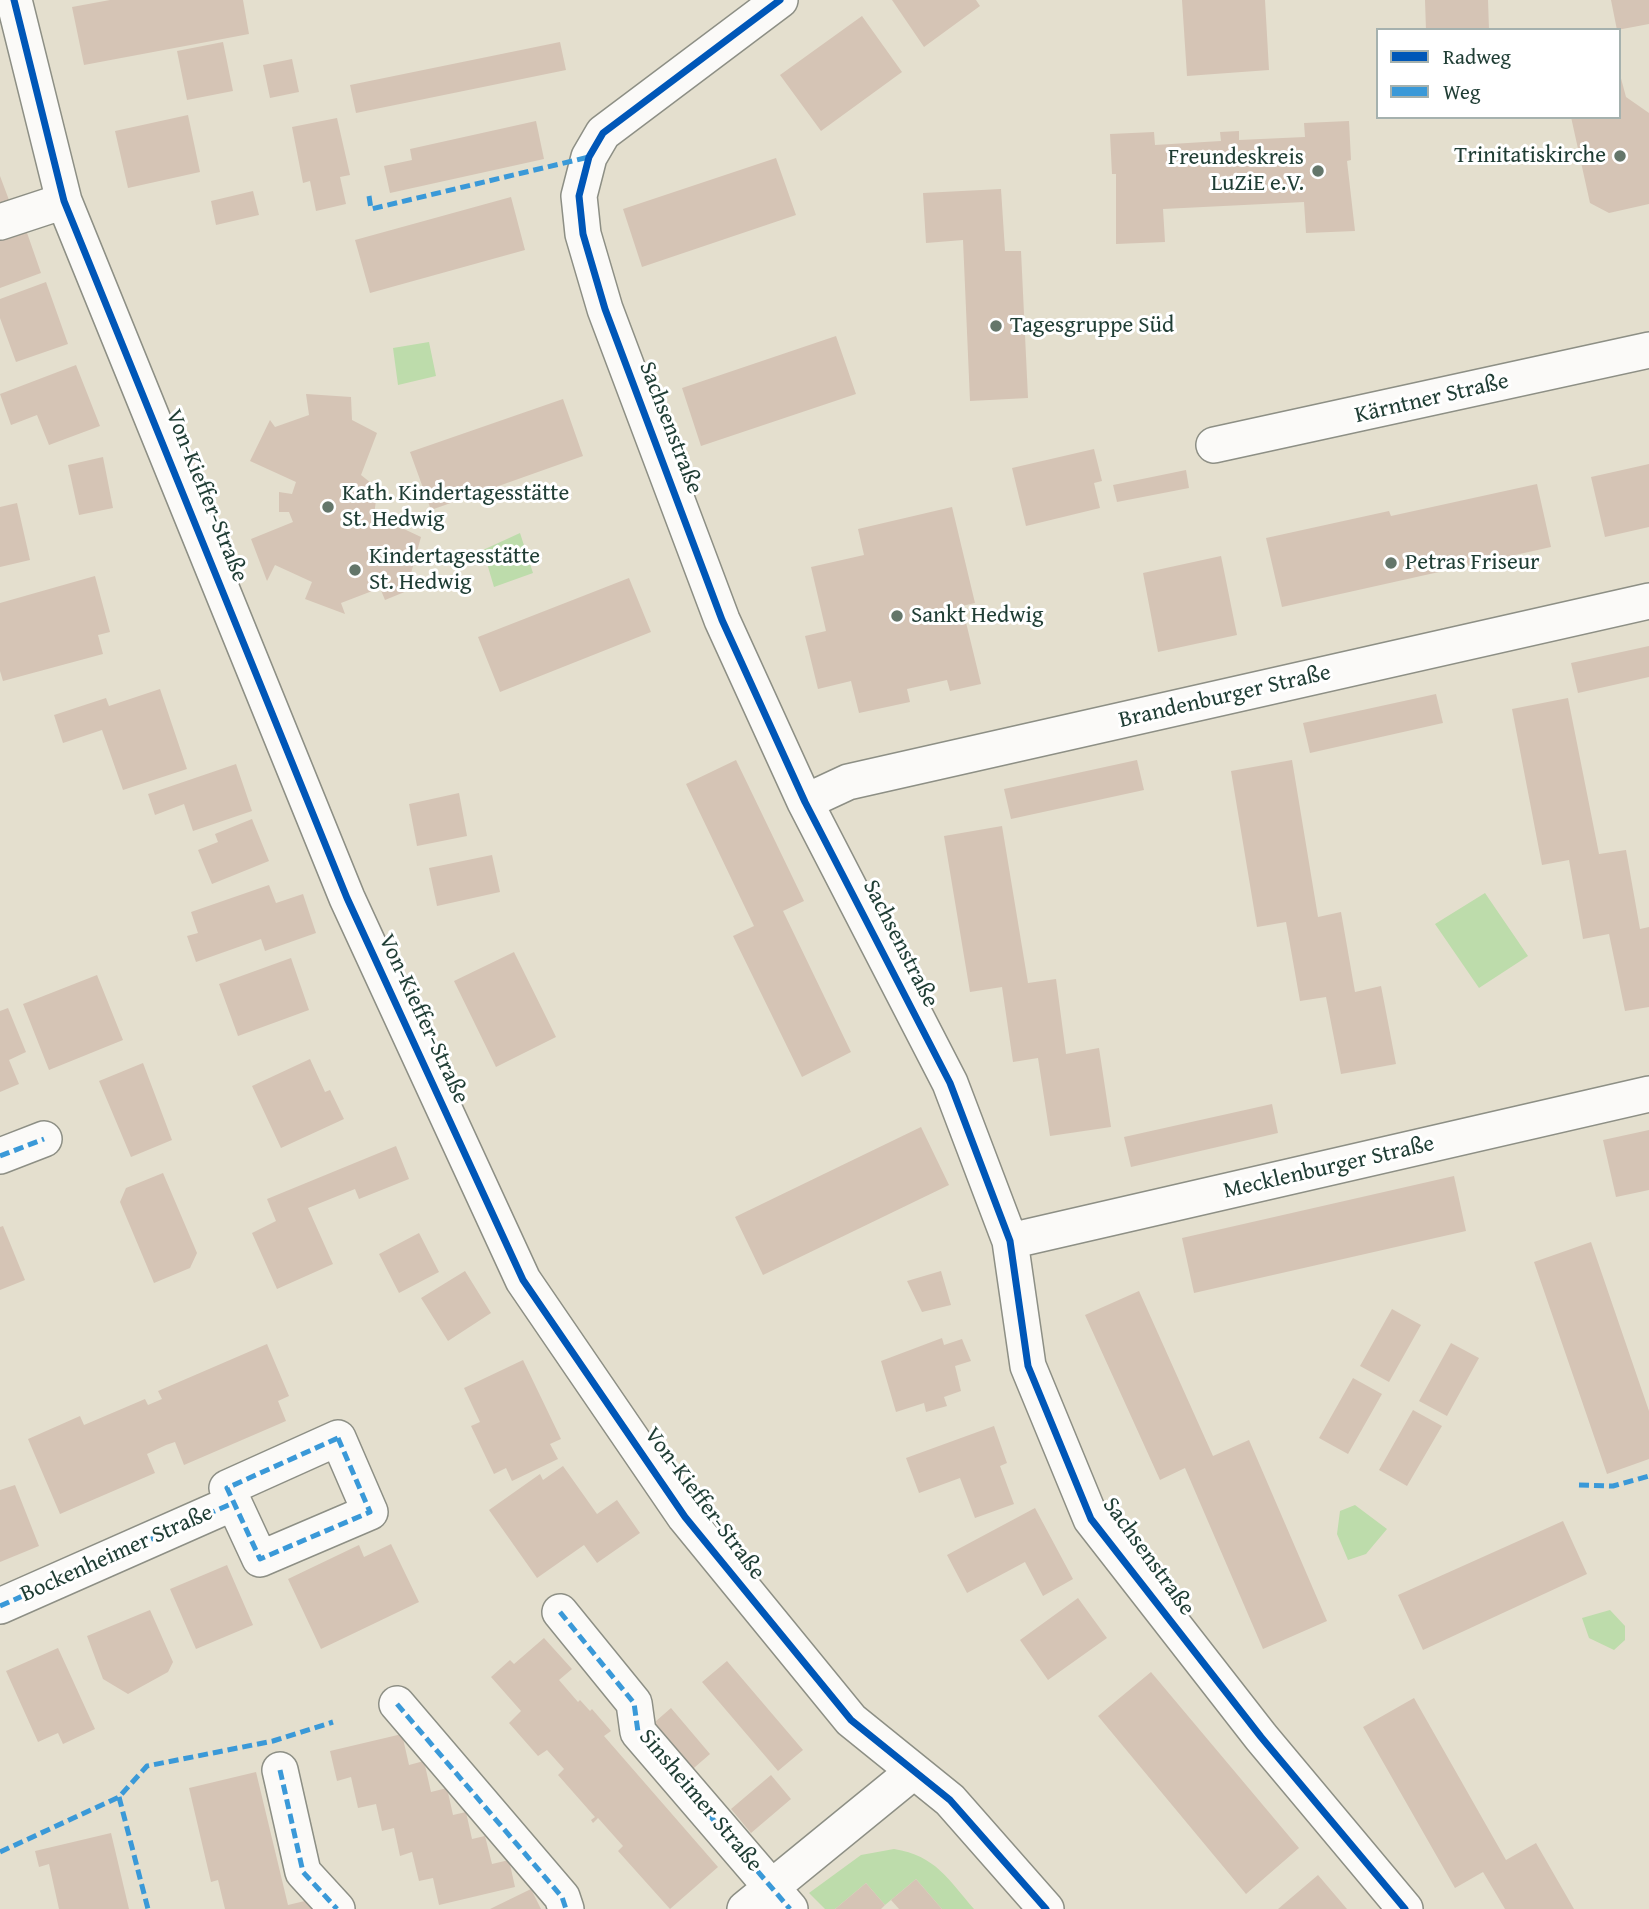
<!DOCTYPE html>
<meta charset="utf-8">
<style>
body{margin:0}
#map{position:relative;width:1649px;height:1909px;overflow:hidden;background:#e4dfce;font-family:"Gentium Book Plus",serif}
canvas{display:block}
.legend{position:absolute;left:1376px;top:28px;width:245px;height:91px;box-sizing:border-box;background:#fff;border:2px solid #a5b1ae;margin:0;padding:9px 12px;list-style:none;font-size:21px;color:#1f3d34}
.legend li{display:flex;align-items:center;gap:14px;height:35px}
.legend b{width:35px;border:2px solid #a5b1ae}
</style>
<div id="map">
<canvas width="1649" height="1909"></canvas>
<ul class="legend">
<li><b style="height:9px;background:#0057b8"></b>Radweg</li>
<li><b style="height:9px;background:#3a99d8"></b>Weg</li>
</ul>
</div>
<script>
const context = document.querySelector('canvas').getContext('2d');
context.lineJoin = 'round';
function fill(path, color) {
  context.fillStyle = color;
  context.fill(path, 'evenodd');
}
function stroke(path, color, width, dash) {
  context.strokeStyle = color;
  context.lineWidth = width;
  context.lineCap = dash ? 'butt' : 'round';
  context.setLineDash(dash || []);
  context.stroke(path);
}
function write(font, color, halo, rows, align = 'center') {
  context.font = font + ' "Gentium Book Plus",serif';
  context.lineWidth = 6;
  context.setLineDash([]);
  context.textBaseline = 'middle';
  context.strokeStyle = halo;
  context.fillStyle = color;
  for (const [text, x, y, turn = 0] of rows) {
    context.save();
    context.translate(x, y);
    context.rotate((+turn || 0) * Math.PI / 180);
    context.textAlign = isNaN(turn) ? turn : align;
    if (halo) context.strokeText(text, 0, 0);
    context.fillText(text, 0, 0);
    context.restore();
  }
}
fill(new Path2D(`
 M429,342L436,376L398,385L393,348Z
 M520,533L533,573L494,587L483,550Z
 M1485,893L1528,956L1479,988L1435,924Z
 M1355,1505L1387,1529L1366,1554L1348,1560L1337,1534L1340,1511Z
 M1610,1610L1625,1626V1640L1614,1650L1589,1638L1582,1618Z
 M894,1849C936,1856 948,1879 974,1909H942L916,1879L885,1905L866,1883L835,1909H825L809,1893L861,1855Z`), '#bddcab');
fill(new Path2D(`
 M110,0H243L249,34L84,65L72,7Z
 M892,0H976L980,6L924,47Z
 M1182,0H1265L1269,70L1187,76Z
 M1425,0H1488L1489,30H1426Z
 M1611,0H1649V24L1617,30Z
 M862,16L902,72L821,131L780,75Z
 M223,42L233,91L187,100L177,51Z
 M560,42L566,70L356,113L350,85Z
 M292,59L299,92L270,98L263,65Z
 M1619,71L1626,97L1649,113V204L1609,213L1590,203L1571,117H1619Z
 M188,115L200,172L128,188L115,131Z
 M337,118L350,175L340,177L346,204L316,211L310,181L303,183L292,127Z
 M536,121L544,159L390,193L384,166L412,160L410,149Z
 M1349,121L1351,160L1347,161L1355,231L1306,233L1304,202L1163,209L1165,242L1116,244V174H1112L1110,134L1154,132L1155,145L1221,141L1220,132L1239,131V140L1305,137L1304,123Z
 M776,158L796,215L642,267L623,209Z
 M0,176L9,200L0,204Z
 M1001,189L1005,251H1021L1028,398L970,401L963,240L926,243L923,193Z
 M253,191L259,215L216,225L211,201Z
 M511,197L525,250L370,293L355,240Z
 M25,227L41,273L0,288V229Z
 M46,282L68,344L16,362L0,318V299Z
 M836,336L856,394L701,446L682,388Z
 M76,365L100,426L49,445L37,415L11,425L0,394Z
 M306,394L351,397L352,420L377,433L361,475L371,483L377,493L374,515L421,537L410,577L424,584L385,600L380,588L341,603L345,614L305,599L312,582L275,565L267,581L251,539L293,522L289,512H279V492L292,494L296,482L250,461L270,420L275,427L309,415Z
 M563,399L583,456L431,510L410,452Z
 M1094,449L1102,481L1094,483L1100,508L1026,526L1012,468Z
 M103,457L113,508L79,515L68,465Z
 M1649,464V527L1605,537L1591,477Z
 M1186,470L1189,488L1117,502L1113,485Z
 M1537,484L1551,547L1282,607L1266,538L1389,511L1391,516Z
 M17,503L30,560L0,567V507Z
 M952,507L975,603L962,606L981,684L950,691L947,680L907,689L910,702L859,713L851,681L818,689L805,636L826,631L811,567L864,555L858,529Z
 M1221,556L1237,635L1158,652L1143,573Z
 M95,576L110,632L98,635L103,654L3,681L0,671V603Z
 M629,578L651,632L500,692L478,637Z
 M1649,646V677L1578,693L1571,663Z
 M160,689L187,769L123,790L102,730L63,743L54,715L106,698L109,706Z
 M1436,694L1443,723L1310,753L1303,723Z
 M1568,698L1599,854L1626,850L1640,929L1649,927V1007L1625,1011L1609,934L1583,939L1569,860L1542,865L1512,709Z
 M736,760L804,901L783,911L851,1052L802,1077L733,936L754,926L686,784Z
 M1137,760L1144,790L1011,819L1004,789Z
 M1292,760L1318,917L1341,912L1355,992L1381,986L1396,1064L1341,1074L1326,997L1300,1001L1286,922L1257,927L1231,771Z
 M236,764L252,811L193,831L184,804L155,815L148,794Z
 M459,793L467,836L417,846L409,804Z
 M252,819L269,861L212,884L198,850L218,842L215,834Z
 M1002,826L1028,983L1056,979L1066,1054L1099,1048L1111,1127L1050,1136L1038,1058L1013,1062L1002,987L970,992L944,836Z
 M492,855L500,892L437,906L429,868Z
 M269,885L276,903L303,894L316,933L265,951L261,939L196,962L187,936L198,933L191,912Z
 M514,952L556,1037L496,1067L454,981Z
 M291,958L309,1010L238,1036L219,984Z
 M97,975L123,1040L49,1070L23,1004Z
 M8,1008L26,1052L9,1060L19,1084L0,1092V1011Z
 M310,1059L325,1092L330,1090L344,1119L281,1148L252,1086Z
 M143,1063L172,1140L131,1157L99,1081Z
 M1272,1104L1278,1133L1131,1167L1124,1137Z
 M921,1127L949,1185L763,1275L735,1217Z
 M1649,1130V1190L1616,1197L1603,1140Z
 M396,1146L409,1179L359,1199L355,1189L308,1208L333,1264L277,1289L252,1233L276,1221L267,1199Z
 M163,1173L197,1253L190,1268L154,1283L120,1202L126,1188Z
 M1454,1176L1466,1231L1194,1293L1182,1238Z
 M3,1226L25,1280L0,1290V1227Z
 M419,1233L439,1272L399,1293L379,1254Z
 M1591,1242L1649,1411V1459L1607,1474L1534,1262Z
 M465,1271L491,1313L448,1341L421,1298Z
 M941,1271L951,1305L922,1312L907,1281Z
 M1139,1291L1213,1456L1249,1440L1327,1621L1263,1649L1185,1468L1160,1480L1085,1315Z
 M1392,1309L1421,1325L1389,1382L1360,1366Z
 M942,1338L944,1345L962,1339L971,1361L955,1366L961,1391L944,1397L947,1406L926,1412L924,1403L896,1412L881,1361Z
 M1451,1343L1479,1358L1447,1416L1419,1401Z
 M267,1344L289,1396L278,1401L286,1421L184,1465L175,1442L166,1445L147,1454L155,1473L60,1514L28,1439L80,1416L84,1425L145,1399L148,1405L162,1399L158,1391Z
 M523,1360L561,1439L550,1444L558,1459L512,1481L506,1468L494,1474L471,1426L480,1422L464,1388Z
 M1353,1378L1382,1394L1348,1454L1319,1438Z
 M1413,1410L1442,1426L1407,1486L1379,1470Z
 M994,1426L1007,1463L1000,1466L1014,1504L975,1518L960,1478L919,1493L906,1458Z
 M563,1466L597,1514L617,1500L640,1533L597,1563L584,1545L537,1578L489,1510L540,1474L543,1480Z
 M15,1485L39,1546L0,1562V1490Z
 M1035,1508L1073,1579L1043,1596L1025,1562L967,1593L947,1555Z
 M1563,1521L1587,1574L1423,1650L1398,1595Z
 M391,1544L419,1602L321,1649L288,1579L359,1545L364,1557Z
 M227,1565L253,1625L196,1649L170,1589Z
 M1078,1598L1107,1638L1048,1680L1020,1640Z
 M150,1610L173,1662L168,1672L128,1694L103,1679L87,1636Z
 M544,1638L572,1669L559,1680L578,1702L580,1700L590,1711L592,1709L611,1731L604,1736L718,1867L670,1909L618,1851L623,1846L598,1818L593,1823L591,1820L595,1817L558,1775L564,1769L547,1750L538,1756L509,1723L521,1711L491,1677L510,1660L514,1664Z
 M58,1648L95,1729L63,1744L58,1733L38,1742L6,1671Z
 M727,1661L803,1750L778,1771L702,1682Z
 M1151,1672L1299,1848L1246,1894L1098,1716Z
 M1414,1698L1506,1860L1536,1843L1574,1909H1505L1483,1872L1455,1888L1363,1727Z
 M671,1708L710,1754L687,1774L648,1728Z
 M402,1734L409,1765L424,1761L431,1792L447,1788L453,1815L466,1812L472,1839L485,1836L492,1864L509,1860L515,1887L439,1905L433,1878L419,1881L412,1852L400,1856L394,1828L382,1831L376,1804L358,1808L351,1777L337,1781L330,1751Z
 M256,1772L288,1905L309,1900L311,1909H225L218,1880L211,1882L189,1788Z
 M771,1775L791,1799L751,1833L731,1809Z
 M111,1833L129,1909H59L49,1864L39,1867L35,1851Z
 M1318,1875L1347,1909H1278Z
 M916,1879L942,1909H899L891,1900Z
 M866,1883L885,1905L881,1909H835Z
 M531,1889L541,1909H490Z`), '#d5c4b5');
const minor = new Path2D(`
 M14,0L64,201L347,898L523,1280L685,1517L851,1720L950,1800L1046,1909
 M780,0L603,133L589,157L579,196L583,234L605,309L722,620L805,802L950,1083L1010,1241L1028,1366L1091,1519L1261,1737L1405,1909
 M0,222L64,201
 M1214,445L1649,350
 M805,802L848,782L1649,601
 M0,1156L44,1139
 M1010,1241L1649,1094
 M338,1438L370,1512L260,1559L227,1488Z
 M0,1606L233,1503
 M560,1612L634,1703L638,1732L790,1909
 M397,1704L562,1897L566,1909
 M280,1770L303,1872L337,1909
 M745,1909L914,1771`);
stroke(minor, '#8d8f85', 38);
stroke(minor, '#fbfaf8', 35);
stroke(new Path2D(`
 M369,196L371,209L589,157
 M0,1156L44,1139
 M338,1438L370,1512L260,1559L227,1488Z
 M1579,1485L1613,1486L1649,1476
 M0,1606L233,1503
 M560,1612L634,1703L638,1732L790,1909
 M397,1704L562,1897L566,1909
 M280,1770L303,1872L337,1909
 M119,1797L148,1909
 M0,1852L119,1797L147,1766L273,1741L333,1722`), '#3a99d8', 5, [10, 5]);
stroke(new Path2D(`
 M14,0L64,201L347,898L523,1280L685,1517L851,1720L950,1800L1046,1909
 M780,0L603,133L589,157L579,196L583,234L605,309L722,620L805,802L950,1083L1010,1241L1028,1366L1091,1519L1261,1737L1405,1909`), '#0057b8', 7);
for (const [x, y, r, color] of [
 [1620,156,7,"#64766a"],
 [1318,171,7,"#64766a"],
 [996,326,7,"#64766a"],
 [328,507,7,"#64766a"],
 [1391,563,7,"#64766a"],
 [355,570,7,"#64766a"],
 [897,616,7,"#64766a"]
]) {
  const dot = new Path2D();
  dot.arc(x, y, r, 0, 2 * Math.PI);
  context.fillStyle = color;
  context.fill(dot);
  stroke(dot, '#fff', 2.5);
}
write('23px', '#1f3d34', '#fff', [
 ["Trinitatiskirche",1606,156,"right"],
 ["Freundeskreis",1304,158,"right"],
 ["LuZiE e.V.",1304,184,"right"],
 ["Tagesgruppe Süd",1010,326],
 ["Kath. Kindertagesstätte",342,494],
 ["St. Hedwig",342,520],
 ["Kindertagesstätte",369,557],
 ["St. Hedwig",369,583],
 ["Petras Friseur",1405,563],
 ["Sankt Hedwig",911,616]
], 'left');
write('23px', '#1f3d34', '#fff', [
 ["Kärntner Straße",1432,399,-13],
 ["Sachsenstraße",670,428,69],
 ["Von-Kieffer-Straße",206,496,68],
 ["Brandenburger Straße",1225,697,-13],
 ["Sachsenstraße",900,944,63],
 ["Von-Kieffer-Straße",423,1019,65],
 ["Mecklenburger Straße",1329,1168,-13],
 ["Von-Kieffer-Straße",704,1504,53],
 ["Bockenheimer Straße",117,1554,-24],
 ["Sachsenstraße",1148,1557,54],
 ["Sinsheimer Straße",700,1801,50]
]);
</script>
